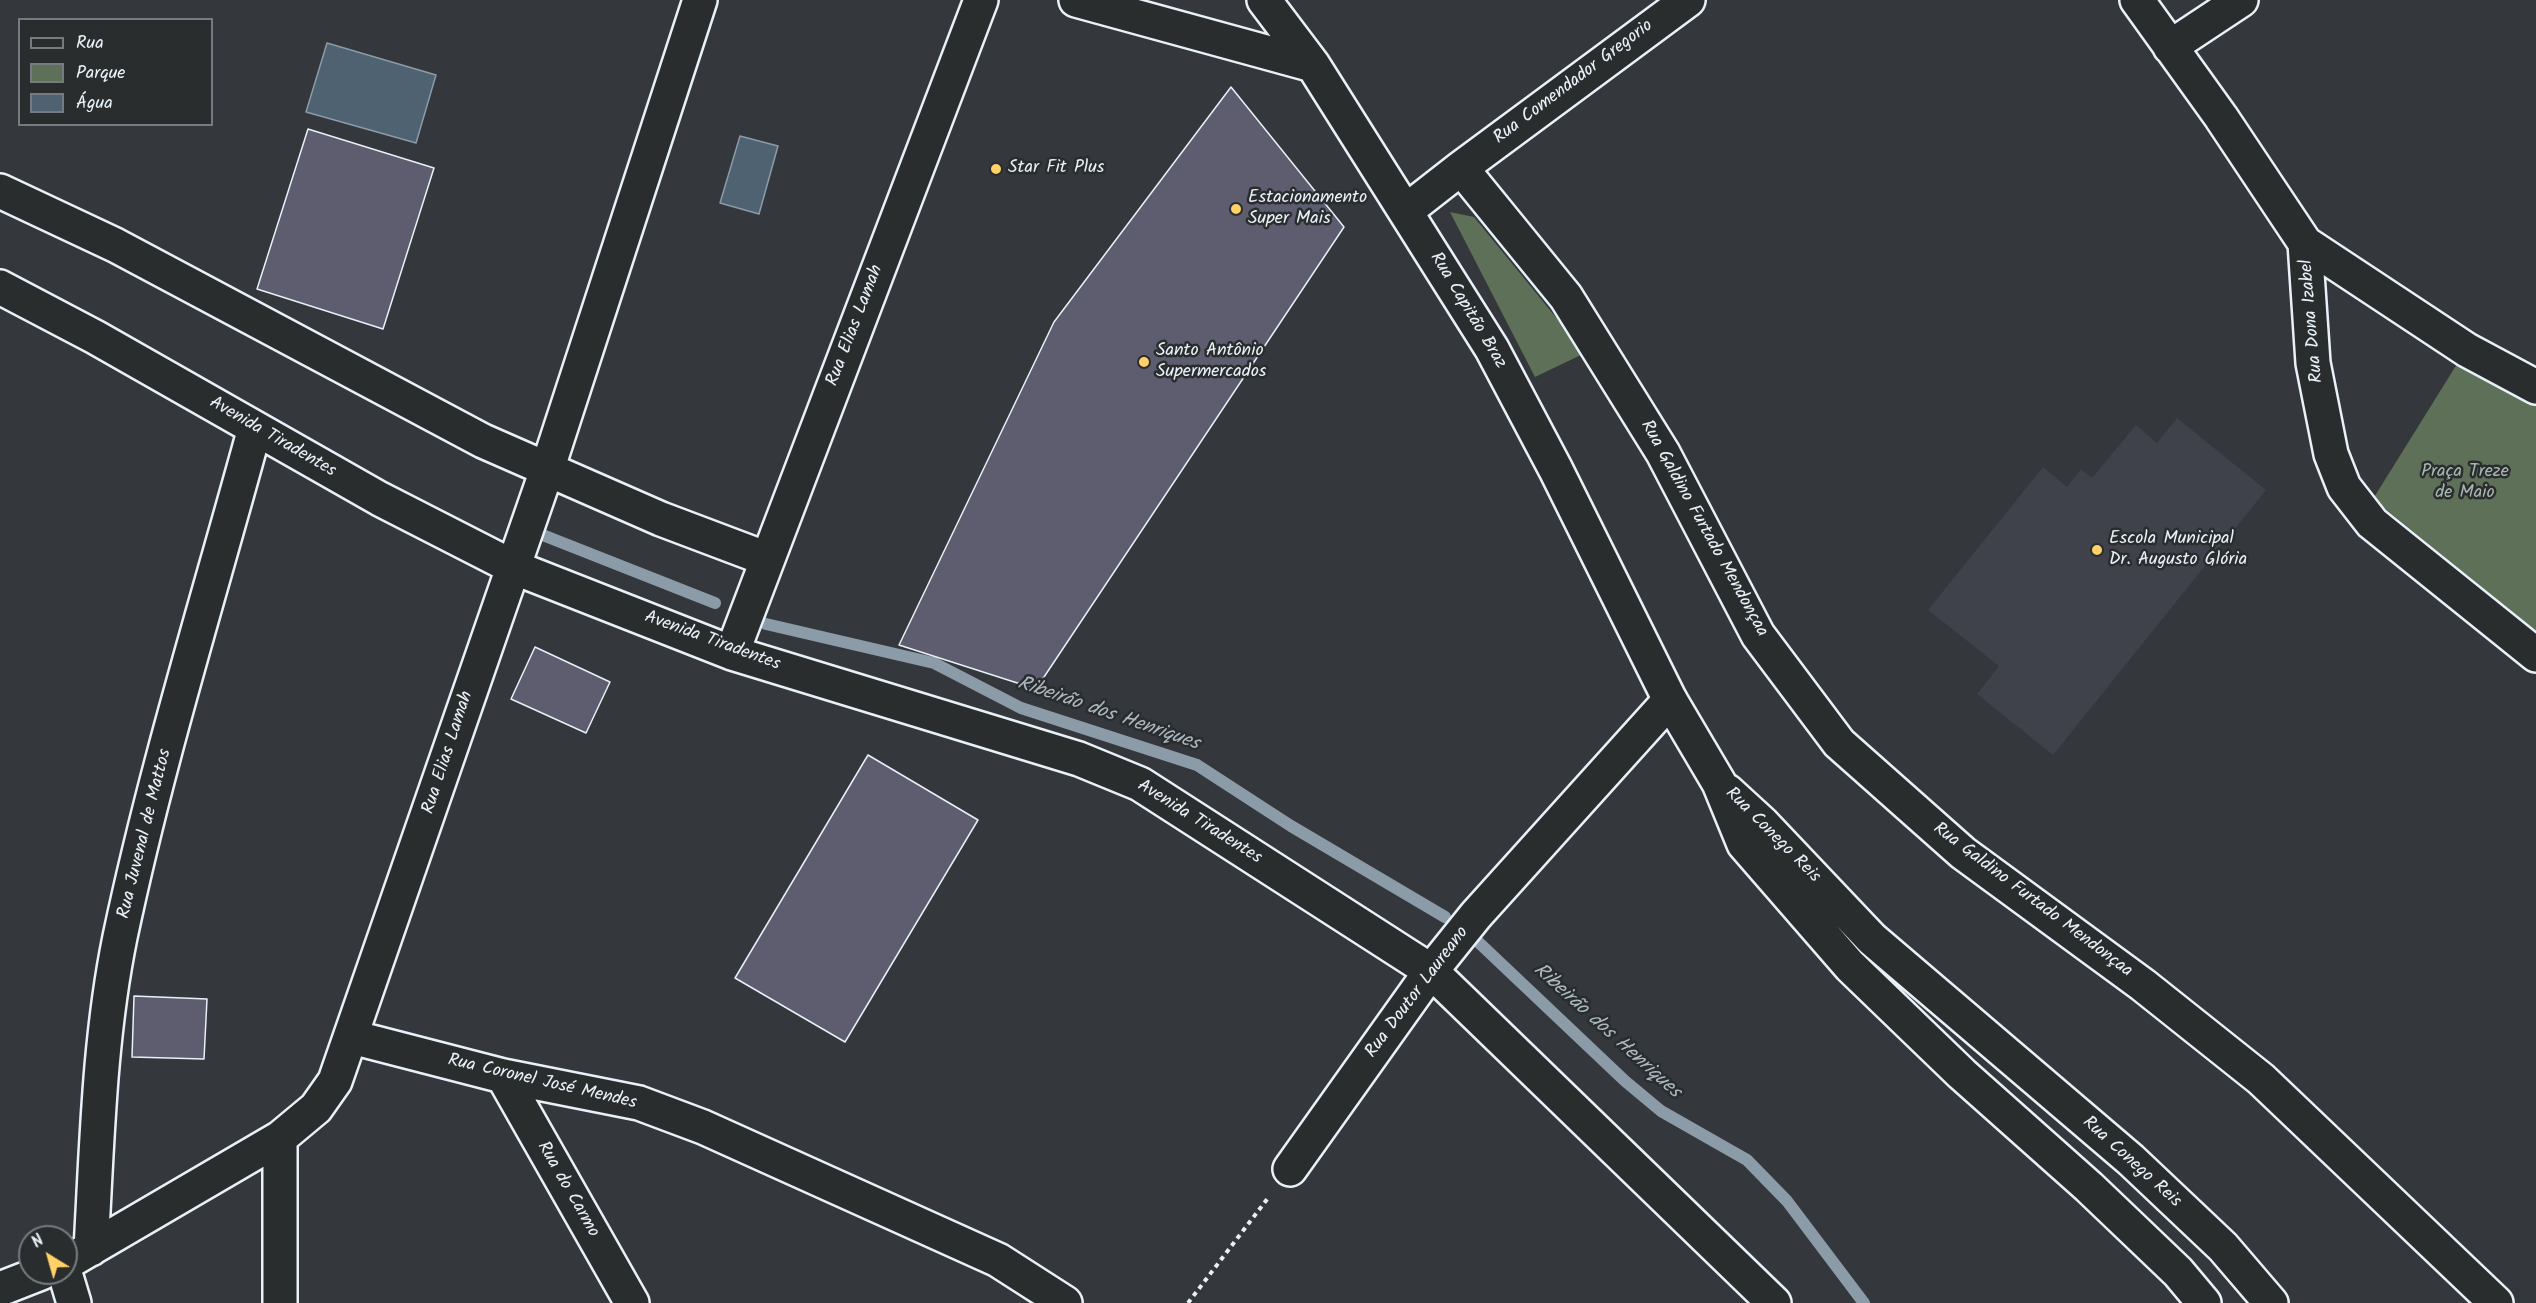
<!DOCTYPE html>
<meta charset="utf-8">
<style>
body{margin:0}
#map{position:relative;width:2536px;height:1303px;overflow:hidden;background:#34373b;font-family:Kalam,sans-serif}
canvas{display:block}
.legend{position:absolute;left:18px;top:18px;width:195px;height:108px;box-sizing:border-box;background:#2a2d2e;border:2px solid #767b7f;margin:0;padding:8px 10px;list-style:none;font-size:18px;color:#e8f1f8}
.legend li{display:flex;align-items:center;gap:12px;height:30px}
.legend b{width:30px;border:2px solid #767b7f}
.north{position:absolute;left:18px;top:1225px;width:60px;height:60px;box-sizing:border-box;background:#2a2d2e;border:2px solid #767b7f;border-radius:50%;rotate:323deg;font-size:16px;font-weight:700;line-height:24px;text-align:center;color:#e8f1f8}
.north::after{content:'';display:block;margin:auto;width:21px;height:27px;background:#ffd166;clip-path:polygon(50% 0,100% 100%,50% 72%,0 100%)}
</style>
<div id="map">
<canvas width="2536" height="1303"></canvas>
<ul class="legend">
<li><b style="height:8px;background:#2a2d2e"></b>Rua</li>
<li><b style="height:16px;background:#5f7059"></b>Parque</li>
<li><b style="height:16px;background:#4f6272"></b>Água</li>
</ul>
<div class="north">N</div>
</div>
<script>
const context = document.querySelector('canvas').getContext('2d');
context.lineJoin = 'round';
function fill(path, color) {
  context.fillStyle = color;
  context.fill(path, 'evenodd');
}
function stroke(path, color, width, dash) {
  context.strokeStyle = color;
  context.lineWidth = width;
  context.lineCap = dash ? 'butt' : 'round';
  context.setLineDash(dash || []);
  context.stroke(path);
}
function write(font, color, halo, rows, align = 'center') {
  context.font = font + ' Kalam,sans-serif';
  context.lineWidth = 5;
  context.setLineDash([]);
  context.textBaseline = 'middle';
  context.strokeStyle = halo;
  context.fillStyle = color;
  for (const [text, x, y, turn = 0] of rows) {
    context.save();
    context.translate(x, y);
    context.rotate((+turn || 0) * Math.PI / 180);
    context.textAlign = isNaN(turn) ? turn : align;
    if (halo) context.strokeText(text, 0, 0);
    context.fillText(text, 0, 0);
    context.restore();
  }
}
fill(new Path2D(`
 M2177,418L2266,490L2053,755L1977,694L1999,666L1928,610L2043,467L2067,487L2081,469L2092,478L2136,425L2157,443Z`), '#40424b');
fill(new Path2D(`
 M1450,212L1474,217L1585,353L1535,377Z
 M2462,356L2536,397V631L2373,499Z`), '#5f7059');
const water = new Path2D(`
 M327,43L436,75L416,143L306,112Z
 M740,136L778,146L759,214L720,203Z`);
fill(water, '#4f6272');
stroke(water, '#8c9ba8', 1.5);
stroke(new Path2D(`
 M535,532L715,603
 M766,624L934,663L1021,708L1197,765L1291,826L1445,917
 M1474,938L1625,1081L1661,1111L1747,1160L1787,1201L1864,1303`), '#8c9ba8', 12);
const building = new Path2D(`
 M1231,87L1344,227L1036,689L899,645L1054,322Z
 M308,129L434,168L383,329L257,289Z
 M535,647L610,682L586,733L511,699Z
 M868,755L978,820L845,1042L735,978Z
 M134,996L207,999L204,1059L132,1057Z`);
fill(building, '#5d5d6f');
stroke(building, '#e8f1f8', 1.5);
const minor = new Path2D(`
 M2137,0L2221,117L2305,243L2313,363L2331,454L2344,487L2372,523L2536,655
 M2170,47L2241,0
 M1461,168L1688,0
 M0,191L115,245L483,441L661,519L767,559
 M1406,211L1461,168L1566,297L1663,453L1758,635L1839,743L1963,853L2143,985L2261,1079L2496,1303
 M2305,243L2467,350L2536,387
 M0,287L95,337L380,499L513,567L732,653L1079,759L1140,784L1431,971L1774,1303
 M732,653L981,0
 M352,1037L503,1076L639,1103L703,1127L998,1260L1065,1303
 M503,1076L632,1303
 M1290,1169L1431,971L1476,915L1670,700
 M91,1249C97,1145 99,1040 120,937C156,766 209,597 255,428
 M66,1263L280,1138L316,1108L335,1081L547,470L700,0
 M65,1273L74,1303
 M0,1289L41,1273
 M280,1303V1138`);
const major = new Path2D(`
 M1076,0L1313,65
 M1264,0L1313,65L1492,349L1556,470L1670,700L1719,783L1744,844L1850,966L1962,1074L2089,1187L2178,1272L2204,1303
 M1727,791L1763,824L1872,939L2131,1160L2223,1247L2271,1303`);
stroke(minor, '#e8f1f8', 38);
stroke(major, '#e8f1f8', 38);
stroke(new Path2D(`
 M1188,1303L1268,1198`), '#e8f1f8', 4, [4.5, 4.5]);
stroke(minor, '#2a2d2e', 33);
stroke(major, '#2a2d2e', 33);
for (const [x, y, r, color] of [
 [996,169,6,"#ffd166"],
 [1236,209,6,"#ffd166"],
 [1144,362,6,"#ffd166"],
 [2097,550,6,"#ffd166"]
]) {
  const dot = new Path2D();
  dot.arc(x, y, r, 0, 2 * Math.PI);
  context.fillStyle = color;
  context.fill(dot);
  stroke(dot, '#2a2d2e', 2);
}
write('18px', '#e8f1f8', '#2a2d2e', [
 ["Rua Comendador Gregorio",1574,83,-37],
 ["Rua Capitão Braz",1467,311,59],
 ["Rua Dona Izabel",2313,321,-95],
 ["Rua Elias Lamah",856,326,-69],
 ["Avenida Tiradentes",272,438,30],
 ["Rua Galdino Furtado Mendonçaa",1703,529,61],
 ["Avenida Tiradentes",712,642,20],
 ["Rua Elias Lamah",449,753,-72],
 ["Avenida Tiradentes",1199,823,32],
 ["Rua Juvenal de Mattos",146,834,-76],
 ["Rua Conego Reis",1772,836,45],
 ["Rua Galdino Furtado Mendonçaa",2032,901,37],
 ["Rua Doutor Laureano",1418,993,-53],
 ["Rua Coronel José Mendes",542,1083,13],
 ["Rua Conego Reis",2131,1163,42],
 ["Rua do Carmo",567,1190,60]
]);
write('18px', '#e8f1f8', '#2a2d2e', [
 ["Star Fit Plus",1008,169],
 ["Estacionamento",1248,199],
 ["Super Mais",1248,220],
 ["Santo Antônio",1156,352],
 ["Supermercados",1156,373],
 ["Escola Municipal",2109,540],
 ["Dr. Augusto Glória",2109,561]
], 'left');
write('18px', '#aab7b0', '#2a2d2e', [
 ["Praça Treze",2465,473],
 ["de Maio",2465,494]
]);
write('italic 20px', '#abb8c2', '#2a2d2e', [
 ["Ribeirão dos Henriques",1108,715,19],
 ["Ribeirão dos Henriques",1606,1032,42]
]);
</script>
